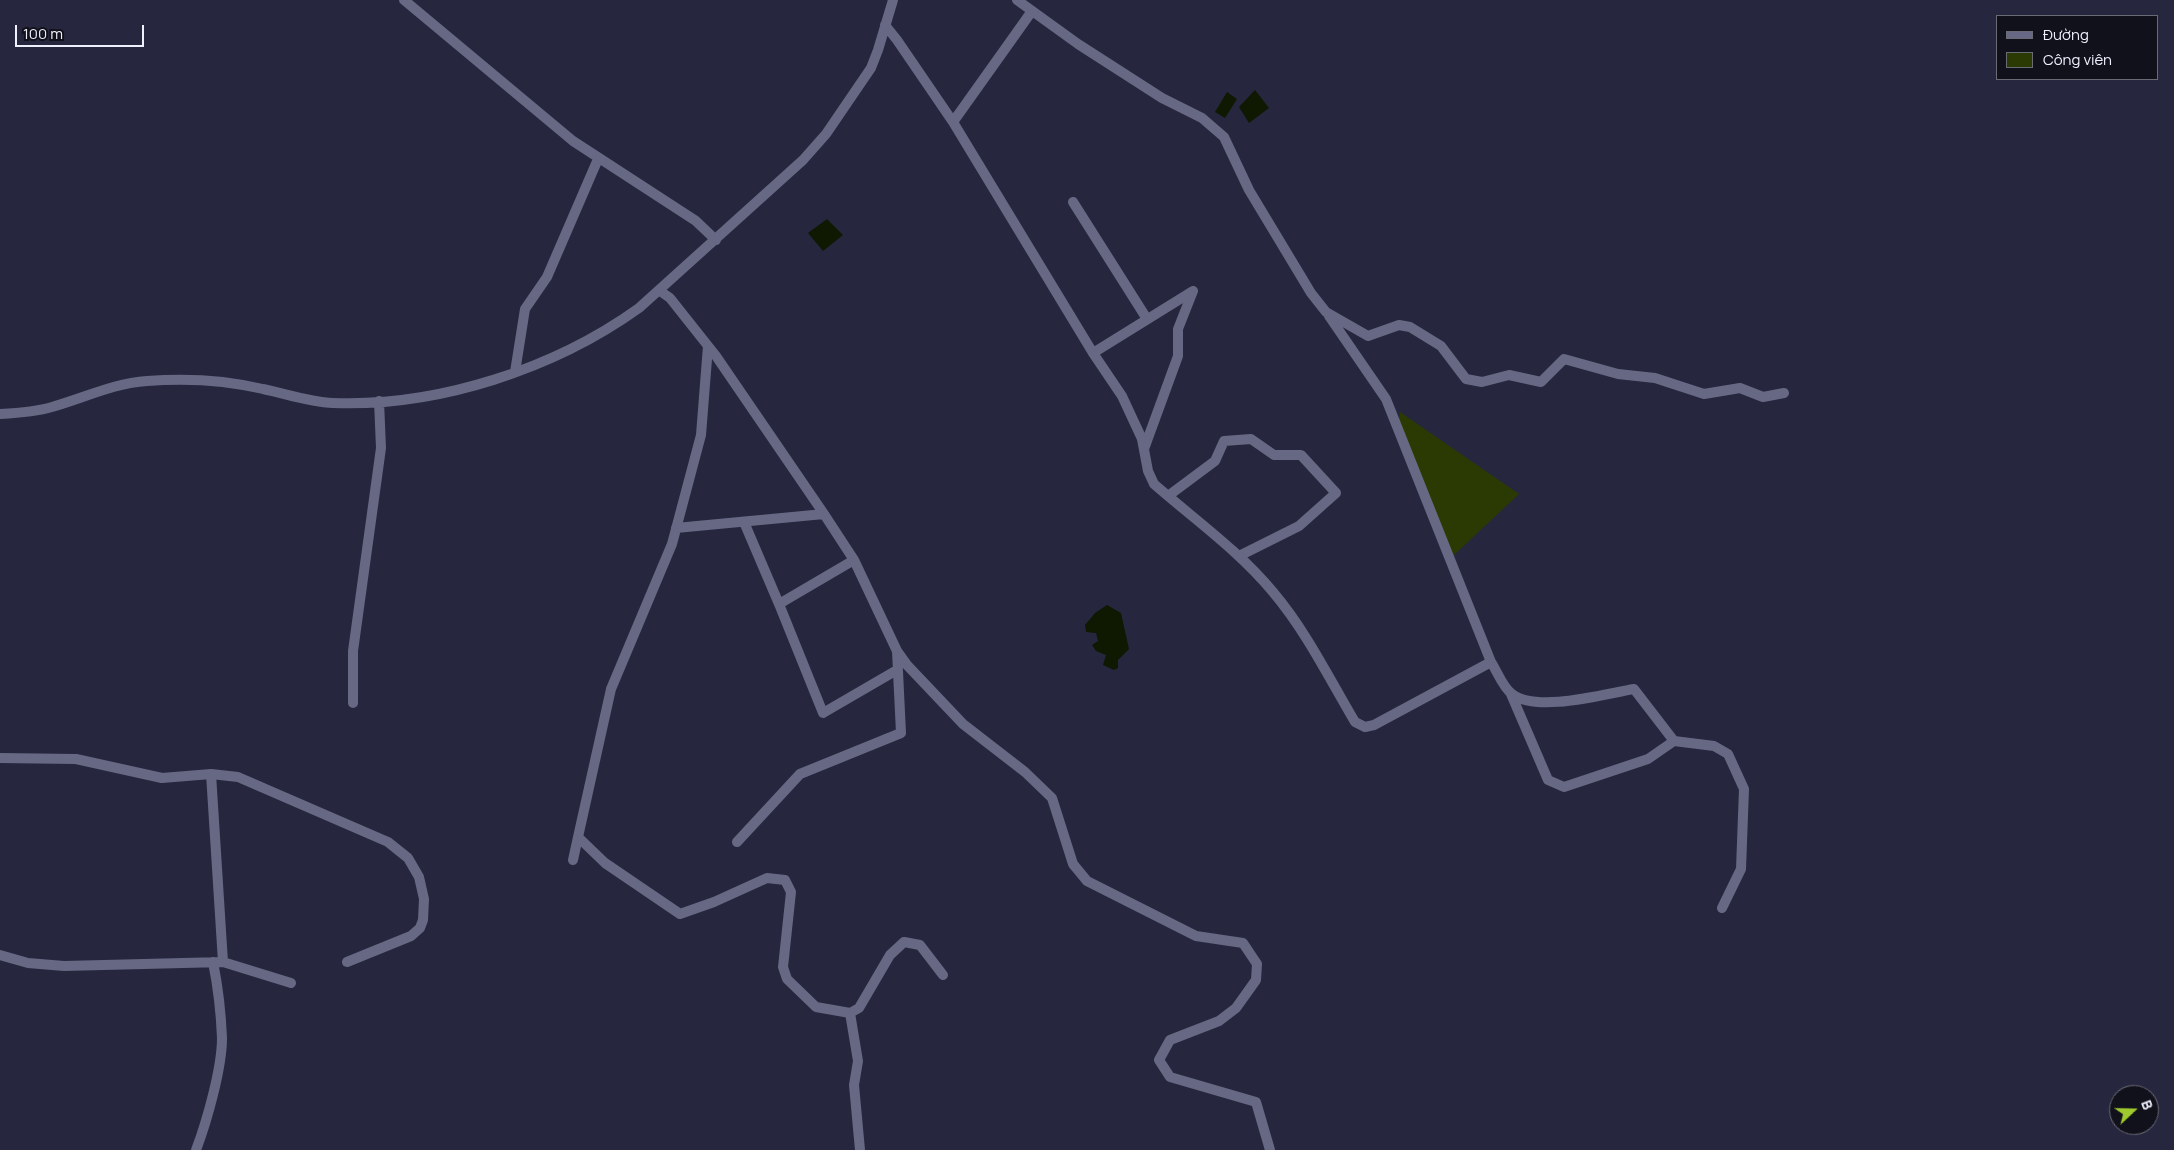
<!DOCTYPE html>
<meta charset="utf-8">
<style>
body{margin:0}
#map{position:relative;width:2174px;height:1150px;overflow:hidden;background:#26273e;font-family:Manrope,sans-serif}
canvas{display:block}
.legend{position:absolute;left:1996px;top:15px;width:162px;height:65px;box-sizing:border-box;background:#11111b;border:1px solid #6a6a75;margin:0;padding:6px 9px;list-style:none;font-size:15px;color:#eff0fd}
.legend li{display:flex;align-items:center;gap:10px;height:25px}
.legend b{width:25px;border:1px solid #6a6a75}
.north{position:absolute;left:2109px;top:1085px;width:50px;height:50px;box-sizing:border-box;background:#11111b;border:1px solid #6a6a75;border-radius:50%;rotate:69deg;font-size:14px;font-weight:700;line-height:20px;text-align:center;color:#eff0fd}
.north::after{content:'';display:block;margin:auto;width:18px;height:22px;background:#9fca2d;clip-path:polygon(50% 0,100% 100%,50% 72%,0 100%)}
.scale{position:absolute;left:15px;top:25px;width:129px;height:22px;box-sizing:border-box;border:2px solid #eff0fd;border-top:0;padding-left:6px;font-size:15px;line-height:18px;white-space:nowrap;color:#eff0fd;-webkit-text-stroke:4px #11111b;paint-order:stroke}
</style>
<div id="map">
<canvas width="2174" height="1150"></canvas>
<ul class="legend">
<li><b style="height:6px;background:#676883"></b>Đường</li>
<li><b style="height:14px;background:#2b3a03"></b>Công viên</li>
</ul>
<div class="north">B</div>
<div class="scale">100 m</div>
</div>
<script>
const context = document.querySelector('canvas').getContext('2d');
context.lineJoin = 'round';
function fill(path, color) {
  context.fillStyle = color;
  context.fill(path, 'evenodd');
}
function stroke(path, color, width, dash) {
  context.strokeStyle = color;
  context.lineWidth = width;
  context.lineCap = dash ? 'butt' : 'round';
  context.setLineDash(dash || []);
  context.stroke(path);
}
fill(new Path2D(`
 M1400,412L1519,494L1454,555L1442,535L1398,421Z`), '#2b3a03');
fill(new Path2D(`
 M1255,90L1269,108L1249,123L1239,107Z
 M1227,92L1237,99L1225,118L1215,112Z
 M827,219L843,235L823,251L808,233Z
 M1107,605L1121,613L1129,649L1118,660V668L1114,670L1103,665L1106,655L1096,651L1092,645L1098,641L1096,633L1086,632L1085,625L1095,613Z`), '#0f1800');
stroke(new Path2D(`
 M404,0L573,141L696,221L716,240
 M1017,0L1078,44L1162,98L1202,118L1224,137L1249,190L1311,293L1326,312L1368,336L1399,325L1410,327L1441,346L1466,379L1482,382L1509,375L1541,382L1564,359L1618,374L1655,378L1704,394L1740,388L1763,397L1784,393
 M885,25L897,40L953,122L1093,353L1122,396L1142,439L1148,471L1154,484C1194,519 1239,551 1273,592C1306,631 1329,678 1355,722L1365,727L1374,725L1491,662
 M953,122L1032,11
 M1073,202L1147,319
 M660,291L670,298L716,356L824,514L854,560L897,651L907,665L963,724L1025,772L1052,798L1073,864L1087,881L1196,936L1243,943L1257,964L1256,980L1236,1008L1219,1021L1170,1040L1159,1060L1170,1077L1256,1102L1270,1150
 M1329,316L1386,399L1491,662C1497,671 1503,688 1512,694C1537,713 1604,694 1634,689L1674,741L1714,746L1728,754L1744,789L1741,869L1722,908
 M708,346L701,435L672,544L611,689L578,837L605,863L680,914L714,902L767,878L785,880L791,892L783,967L787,979L816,1007L850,1013L859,1008L890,955L904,942L920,945L943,975
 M1093,353L1193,291
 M515,372L525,309L547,277L598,159
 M0,414C18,413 35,412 52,407C84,398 114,383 147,381C185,378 225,380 263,389C287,394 309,402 333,403C438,407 554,369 639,308L803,160L826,134L871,68L878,50L893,0
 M1144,449L1178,356V329L1193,291
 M1168,496L1215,461L1224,441L1251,439L1274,455H1301L1336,493L1299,526L1239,556
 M744,522L779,604L854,560
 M676,528L824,514
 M779,604L823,713L897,670
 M1511,694L1548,780L1564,787L1648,759L1674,741
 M353,703V651L381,448L379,401
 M0,758L76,759L162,778L211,774L238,777L388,842L408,858L419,877L424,899L423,920L420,928L411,936L347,962
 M211,774L223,962L291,983
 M737,842L800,774L901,733L897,651
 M573,860L578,837
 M0,955L28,963L64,966L223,962
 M850,1013L858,1061L854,1085L860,1150
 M196,1150C207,1121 222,1068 222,1038C221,1013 218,987 213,962`), '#676883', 10);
</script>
